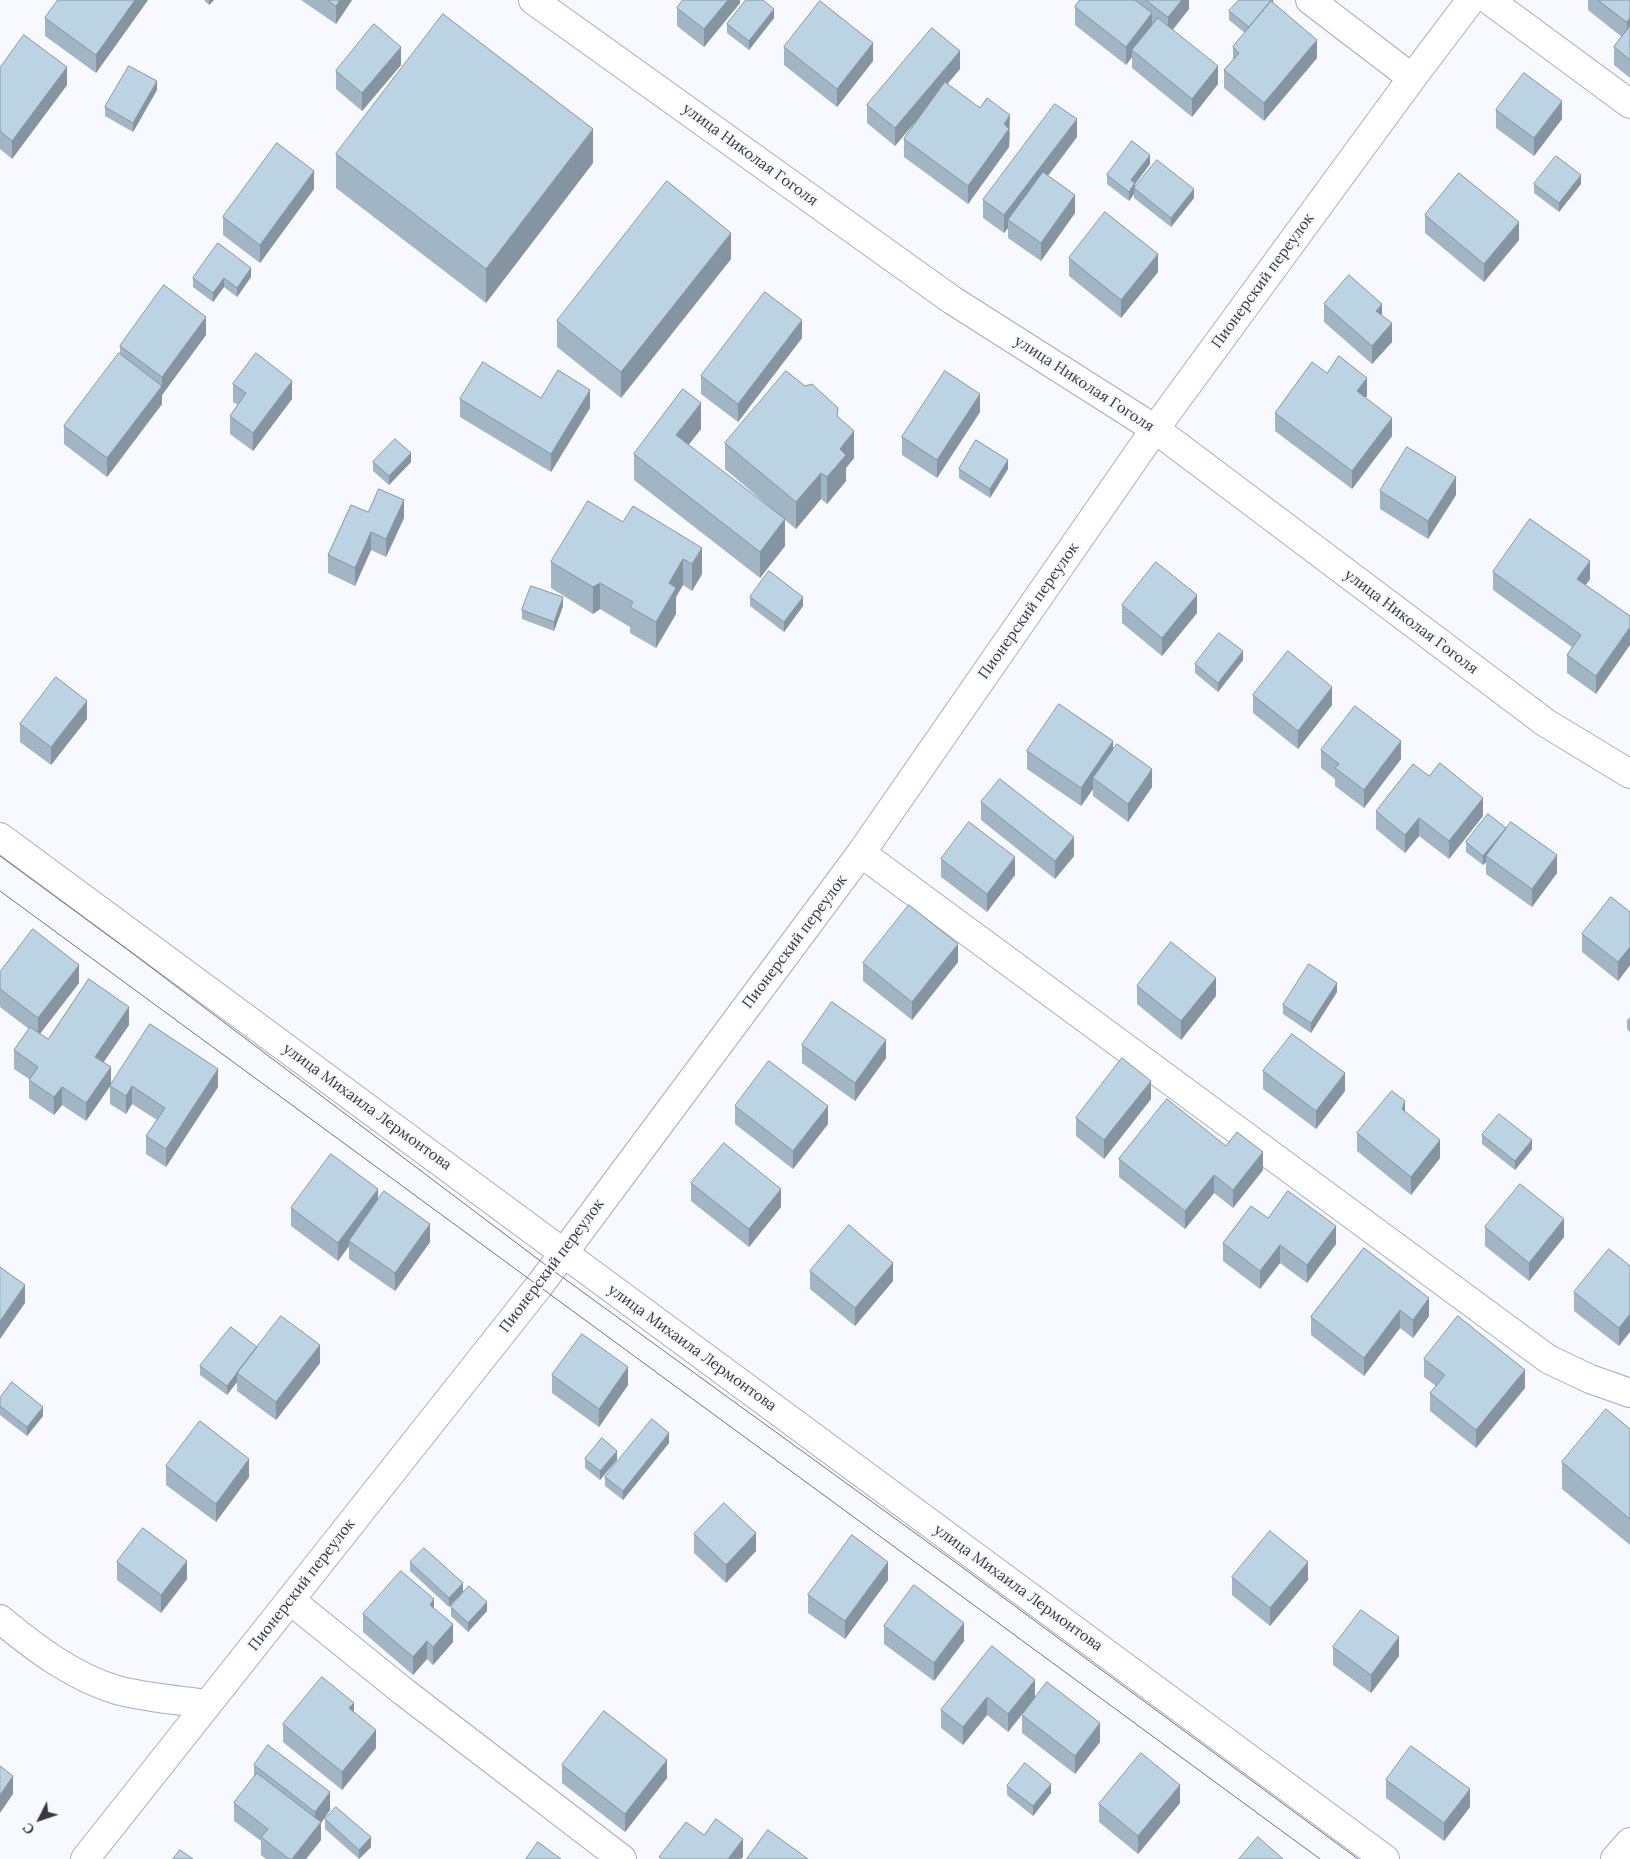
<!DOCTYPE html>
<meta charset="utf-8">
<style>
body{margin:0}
#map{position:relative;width:1630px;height:1859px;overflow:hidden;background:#f7f9fe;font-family:Lora,serif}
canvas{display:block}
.north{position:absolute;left:15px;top:1794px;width:50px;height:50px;-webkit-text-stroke:4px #f7f9fe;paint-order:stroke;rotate:229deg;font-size:14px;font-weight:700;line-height:20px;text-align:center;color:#363942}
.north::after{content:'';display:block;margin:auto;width:18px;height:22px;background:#363942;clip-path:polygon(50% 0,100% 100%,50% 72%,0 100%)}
</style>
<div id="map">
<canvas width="1630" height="1859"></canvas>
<div class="north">С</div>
</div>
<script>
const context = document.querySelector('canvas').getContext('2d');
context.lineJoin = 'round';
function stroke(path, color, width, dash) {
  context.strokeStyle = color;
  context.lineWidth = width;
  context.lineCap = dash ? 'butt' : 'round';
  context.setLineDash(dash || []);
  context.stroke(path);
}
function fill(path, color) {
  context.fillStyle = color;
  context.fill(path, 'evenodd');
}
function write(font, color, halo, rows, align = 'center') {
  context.font = font + ' Lora,serif';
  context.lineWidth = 4.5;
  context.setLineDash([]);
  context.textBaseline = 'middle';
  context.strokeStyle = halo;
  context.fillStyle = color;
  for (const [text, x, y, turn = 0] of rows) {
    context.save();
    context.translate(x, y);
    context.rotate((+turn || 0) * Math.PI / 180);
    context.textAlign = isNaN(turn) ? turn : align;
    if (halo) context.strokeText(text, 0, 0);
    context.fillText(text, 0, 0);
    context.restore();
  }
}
const minor = new Path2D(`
 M533,0L952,300L1155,429L1546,723L1630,774
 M1310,0L1412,78
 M1489,0L1630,104
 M0,837L1385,1859
 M861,853L1548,1359L1590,1379L1630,1393
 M290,1600L404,1692L622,1859
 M0,1619C35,1648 73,1677 117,1690C146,1698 178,1700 208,1704
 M85,1859L539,1286L861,853L1155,429L1412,78L1471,0
 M1615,1859L1630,1842`);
stroke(minor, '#a5adc4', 30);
stroke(minor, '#fff', 28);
stroke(new Path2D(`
 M0,856L132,953L551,1269L955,1562L1358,1859
 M0,891L1320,1859`), '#73757d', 1);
fill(new Path2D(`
 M148,0L96,73L45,36V18Z
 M204,0H214L209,5Z
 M301,0H352L336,24Z
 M740,0V3L704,47L677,26V8Z
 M1080,0H1189V9L1173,30L1218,84L1192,117L1132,68V57L1126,65L1075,25V7Z
 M1588,0H1630V78L1614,65V47L1622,37L1588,10Z
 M1273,3L1317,58L1264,121L1224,88V70L1233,60V47L1245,33L1229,20V11Z
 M774,18L749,50L727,33V24Z
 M784,47L873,61L837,107L784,65Z
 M401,65L362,111L336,89V71Z
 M0,68L67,85L12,159L0,149Z
 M960,69L947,84L1010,133L1009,147L968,204L904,157V139L923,112L895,146L867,123V105Z
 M157,90L133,132L105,116V107Z
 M1496,110L1562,119L1534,156L1496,128Z
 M1077,137L1048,176L1075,213L1041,261L1008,238V228L1004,233L983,218V200Z
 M336,154L593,163L486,303L336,188Z
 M1150,164L1135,184V187L1194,198L1171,227L1134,198V194L1129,201L1107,184V175Z
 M1534,184H1581L1559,212L1534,193Z
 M314,189L260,263L223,235V217Z
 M1425,215L1519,240L1484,282L1425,233Z
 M1069,258L1158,272L1121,318L1069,276Z
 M731,259L621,398L557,347V321Z
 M251,277L237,297L224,287L213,302L193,287V278Z
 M1324,304L1382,316L1392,342L1372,364L1324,322Z
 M206,335L162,395V404L107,477L64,444V426L120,354V346Z
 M802,338L738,422L701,394V376Z
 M1327,373L1367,396L1365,398L1392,436L1352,489L1275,431V413Z
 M233,384L292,399L253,451L230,434V416L238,405L233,402Z
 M541,398L590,408L551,472L460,417V399Z
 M980,412L937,478L902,455V437Z
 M838,417L854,458L846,468V481L827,504L821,499L796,529L785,520V546L760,578L634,480V454L701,429L688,445L778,514L725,469V443Z
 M373,462H411L389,485L373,471Z
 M959,469H1008L990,498L959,478Z
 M1380,491L1456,495L1428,539L1380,509Z
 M368,512L404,518L386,557L371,550L355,586L328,573V555Z
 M702,548V574L692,591L683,585L676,597V614L656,648L630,633V627L600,609L593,614L551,588V562Z
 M1493,572L1590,579L1585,585L1630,616L1596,694L1567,673V655L1572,647L1493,590Z
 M750,597L803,606L784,632L750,606Z
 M1122,605L1197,613L1162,656L1122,623Z
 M563,606L554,631L522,619V610Z
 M1243,660L1218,692L1195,673V664Z
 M1253,695L1332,705L1298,749L1253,713Z
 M87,719L51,765L20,742V724Z
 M1113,750L1152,787L1128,822L1093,796V789L1081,806L1027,769V751Z
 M1321,750L1401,759L1364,808L1335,786V779L1321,768Z
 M1429,776L1483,816L1449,859L1419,836L1405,853L1376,829V811Z
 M981,802L1074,856L1055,879L981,820Z
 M1506,829L1557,873L1532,907L1486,874V862L1483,865L1466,852V842Z
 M941,859L1015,875L987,912L941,877Z
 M1630,912V965L1618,981L1582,952V934Z
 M958,962L912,1020L863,981V963Z
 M0,972L79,983L40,1034L48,1039L129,1025L103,1062L111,1085L218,1087L166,1167L146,1154V1136L157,1120L132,1104L126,1114L110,1104V1086L86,1121L62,1105L54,1115L29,1098V1079L14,1069V1050L29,1029L0,1007Z
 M1137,986L1216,996L1181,1040L1137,1004Z
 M1337,992L1311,1033L1283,1014V1005Z
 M1630,1017V1032L1627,1029V1020Z
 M802,1045L886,1058L855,1101L802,1063Z
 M1263,1071L1345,1091L1316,1129L1263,1089Z
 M1151,1099L1104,1159L1076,1136V1118Z
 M735,1106L828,1124L793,1169L735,1124Z
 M1405,1111L1440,1158L1411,1195L1357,1151V1133Z
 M1482,1135L1532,1149L1515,1170L1482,1144Z
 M1226,1146L1263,1170L1233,1208L1214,1193L1185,1229L1119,1177V1159Z
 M691,1183L781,1207L749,1247L691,1201Z
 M378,1199L430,1242L395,1291L349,1259V1246L338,1261L291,1226V1208Z
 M1268,1218L1336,1244L1307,1283L1280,1263L1260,1289L1223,1261V1243Z
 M1485,1227L1564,1237L1529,1281L1485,1246Z
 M1364,1248L1429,1316L1413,1338L1400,1328L1364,1376L1311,1335V1317Z
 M1630,1266L1619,1346L1574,1311V1292Z
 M810,1271L893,1281L855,1326L810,1289Z
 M257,1347L320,1363L276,1420L237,1391V1382L227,1395L200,1375V1366Z
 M1424,1359L1525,1388L1476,1448L1430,1411V1393L1436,1386L1424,1377Z
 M552,1375L628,1385L599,1427L552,1393Z
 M0,1398L43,1416L27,1436L0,1415Z
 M1630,1429V1545L1562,1489V1462Z
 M669,1443L623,1500L605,1486V1477Z
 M585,1459L617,1460L600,1480L585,1468Z
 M166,1466L249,1477L216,1522L166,1485Z
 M694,1534L756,1551L726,1583L694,1553Z
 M117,1562L187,1579L161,1613L117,1580Z
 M410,1562L463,1592L449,1607L410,1571Z
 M1232,1577L1308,1580L1270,1626L1232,1595Z
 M888,1580L845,1639L808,1613V1595Z
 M451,1607L487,1611L468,1632L451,1616Z
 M434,1608L453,1642L433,1665L427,1659L413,1675L363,1632V1614Z
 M884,1626L964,1641L934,1681L884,1644Z
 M1333,1647L1399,1656L1371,1693L1333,1665Z
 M1035,1680V1698L1008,1732L987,1715L963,1745L941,1728V1710Z
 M1022,1715L1100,1742L1075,1774L1022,1733Z
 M283,1724L376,1748L342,1790L283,1742Z
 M254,1765L330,1810L321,1823V1840L306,1859H266L261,1855V1841L234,1821V1803L254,1778Z
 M562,1765L667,1778L625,1832L562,1783Z
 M1386,1780L1470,1807L1444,1841L1386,1798Z
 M1007,1786L1051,1793L1033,1816L1007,1795Z
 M1180,1803L1138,1854L1099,1822V1804Z
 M325,1819L371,1847L359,1859L325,1829Z`), '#a2b5c4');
fill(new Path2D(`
 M135,0H148L96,73V55Z
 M209,0H214L209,5Z
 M340,0H352L336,24V6Z
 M728,0H740V3L704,47V29Z
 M1182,0H1189V9L1168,35V17Z
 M774,9V18L749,50V41Z
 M1152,13V31L1132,50V57L1126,65V47Z
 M1630,18V36L1627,41V22Z
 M1317,40V58L1264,121V103Z
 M873,43V61L837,107V89Z
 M401,47V65L362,111V93Z
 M960,51V69L895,146V128Z
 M1218,66V84L1192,117V99Z
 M67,67V85L12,159V141Z
 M157,81V90L133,132V123Z
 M1562,101V119L1534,156V138Z
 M1010,115L1009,147L968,204V186L1004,124Z
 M1077,119V137L1012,223L1008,220V228L1004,233V215Z
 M593,129V163L486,303V269Z
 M1150,155V164L1135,184L1134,194L1129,201V192L1131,180Z
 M314,171V189L260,263V245Z
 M1581,175V184L1559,212V203Z
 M1194,189V198L1171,227V218Z
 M1075,195V213L1041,261V243Z
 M1519,222V240L1484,282V264Z
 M731,233V259L621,398V372Z
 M1158,254V272L1121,318V300Z
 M251,268V277L237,297V288Z
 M224,278V287L213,302V293Z
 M1382,304V322L1376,311Z
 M206,317V335L162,395V377Z
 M802,320V338L738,422V404Z
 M1392,323V342L1372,364V346Z
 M1367,378V396L1357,409V391Z
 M292,381V399L253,451V433Z
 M162,386V404L107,477V458Z
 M590,390V408L551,472V454Z
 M980,394V412L937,478V460Z
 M701,403V429L676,461V435Z
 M1392,418V436L1352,489V471Z
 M854,431V458L846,468V481L827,504V477L840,449Z
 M411,453V462L389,485V476Z
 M1008,460V469L990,498V489Z
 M821,473V499L796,529V502Z
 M1456,477V495L1428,539V521Z
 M404,500V518L386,557V539Z
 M785,519V546L760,578V552Z
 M371,532V550L355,586V568Z
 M702,548V574L692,591V564Z
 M683,559V585L676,597V614L656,648V622L669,583Z
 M1590,561V579L1577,597V579Z
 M600,583V609L593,614V587Z
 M1197,595V613L1162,656V638Z
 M563,597V606L554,631V622Z
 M803,597V606L784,632V622Z
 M1630,627V645L1596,694V676Z
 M1243,651V660L1218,692V683Z
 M1332,687V705L1298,749V731Z
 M87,701V719L51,765V747Z
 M1113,741V760L1093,778V789L1081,806V788Z
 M1401,741V759L1364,808V790Z
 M1152,769V787L1128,822V804Z
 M1483,798V816L1449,859V841Z
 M1419,818V836L1405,853V835Z
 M1506,828V837L1486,856V862L1483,865V856Z
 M1074,837V856L1055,879V861Z
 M1557,855V873L1532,907V889Z
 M1015,857V875L987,912V894Z
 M958,944V962L912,1020V1002Z
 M1630,947V965L1618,981V962Z
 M79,965V983L38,1036V1018Z
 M1216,978V996L1181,1040V1021Z
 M1337,983V992L1311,1033V1023Z
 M129,1007V1025L95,1075V1057Z
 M886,1040V1058L855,1101V1083Z
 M111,1067V1085L86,1121V1103Z
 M218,1069V1087L166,1167V1149Z
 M1345,1073V1091L1316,1129V1111Z
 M1151,1081V1099L1104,1159V1140Z
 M132,1086V1104L126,1114V1096Z
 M62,1087V1105L54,1115V1097Z
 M1405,1101V1119L1402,1109Z
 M828,1106V1124L793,1169V1151Z
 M1440,1140V1158L1411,1195V1177Z
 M1532,1140V1149L1515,1170V1161Z
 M1263,1152V1170L1233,1208V1190Z
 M1214,1175V1193L1185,1229V1211Z
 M378,1189V1207L349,1241V1246L338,1261V1243Z
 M781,1189V1207L749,1247V1229Z
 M1564,1219V1237L1529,1281V1263Z
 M430,1224V1242L395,1291V1273Z
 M1336,1226V1244L1307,1283V1265Z
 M1280,1245V1263L1260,1289V1271Z
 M893,1263V1281L855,1326V1308Z
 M25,1285V1303L0,1339V1321Z
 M1429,1298V1316L1413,1338V1320Z
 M1400,1310V1328L1364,1376V1358Z
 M1630,1314V1332L1619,1346V1328Z
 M320,1345V1363L276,1420V1402Z
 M257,1347L237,1373V1382L227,1395V1386Z
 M628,1367V1385L599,1427V1409Z
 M1525,1370V1388L1476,1448V1430Z
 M43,1407V1416L27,1436V1427Z
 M669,1433V1443L623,1500V1491Z
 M617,1451V1460L600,1480V1471Z
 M249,1459V1477L216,1522V1504Z
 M756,1533V1551L726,1583V1565Z
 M187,1561V1579L161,1613V1595Z
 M888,1562V1580L845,1639V1621Z
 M1308,1562V1580L1270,1626V1608Z
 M463,1583V1592L449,1607V1598Z
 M434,1599V1618L430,1605Z
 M487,1602V1611L468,1632V1623Z
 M964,1623V1641L934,1681V1663Z
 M453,1624V1642L433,1665V1647Z
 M1399,1637V1656L1371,1693V1675Z
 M427,1641V1659L413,1675V1657Z
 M1035,1680V1698L1008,1732V1714Z
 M987,1697V1715L963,1745V1727Z
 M354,1703V1721L349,1708Z
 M1100,1723V1742L1075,1774V1756Z
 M376,1730V1748L342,1790V1772Z
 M667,1760V1778L625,1832V1814Z
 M13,1776V1794L0,1813V1795Z
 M1051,1784V1793L1033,1816V1806Z
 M1180,1785V1803L1138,1854V1836Z
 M1470,1789V1807L1444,1841V1823Z
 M330,1792V1810L321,1823V1840L306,1859H292L315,1829V1812Z
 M371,1837V1847L359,1859V1850Z
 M743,1839V1857L741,1859H728Z`), '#8494a0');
const building = new Path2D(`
 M58,0H135L96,55L45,18Z
 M328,0H340L336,6Z
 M683,0H728L704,29L677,8Z
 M746,0H763L774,9L749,41L727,24Z
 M1080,0H1135L1152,13L1126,47L1075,7Z
 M1146,0H1182L1168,17Z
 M1239,0H1272L1273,1L1272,2L1271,1L1249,27L1229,11Z
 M1598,0H1630V18L1627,22Z
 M820,1L873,43L837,89L784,47Z
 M1271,1L1317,40L1264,103L1224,70L1239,53L1233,47Z
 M443,14L593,129L486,269L336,154Z
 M1158,18L1218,66L1192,99L1132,50Z
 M374,24L401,47L362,93L336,71Z
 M1630,26V60L1614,47Z
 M932,28L960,51L895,128L867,105Z
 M24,35L67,67L12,141L0,131V68Z
 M129,66L157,81L133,123L105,107Z
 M1524,73L1562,101L1534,138L1496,110Z
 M945,82L980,108L987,98L1010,115L1004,124L1009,129L968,186L904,139Z
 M1055,104L1077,119L1004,215L983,200Z
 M1132,141L1150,155L1131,180L1135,183L1129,192L1107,175Z
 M277,143L314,171L260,245L223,217Z
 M1556,156L1581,175L1559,203L1534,184Z
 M1157,160L1194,189L1171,218L1134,188Z
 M1043,172L1075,195L1041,243L1008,220Z
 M1459,173L1519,222L1484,264L1425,215Z
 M667,181L731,233L621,372L557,321Z
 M1105,212L1158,254L1121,300L1069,258Z
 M218,243L251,268L237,288L224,278L213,293L193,278Z
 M1349,275L1382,304L1376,311L1392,323L1372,346L1324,304Z
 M164,285L206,317L162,377L120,346Z
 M765,292L802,320L738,404L701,376Z
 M119,353L162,386L107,458L64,426Z
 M256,353L292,381L253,433L230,416L246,393L233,384Z
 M1339,356L1367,378L1357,391L1392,418L1352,471L1275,413L1312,362L1327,373Z
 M483,362L541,398L558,370L590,390L551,454L460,399Z
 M786,371L805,386L812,384L838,408L837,416L854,431L840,449L846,455L827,477L821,473L796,502L725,443Z
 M945,371L980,394L937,460L902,437Z
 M683,389L701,403L676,435L785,519L760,552L634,454Z
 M395,439L411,453L389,476L373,462Z
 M976,440L1008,460L990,489L959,469Z
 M1407,447L1456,477L1428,521L1380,491Z
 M379,489L404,500L386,539L371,532L355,568L328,555L351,505L368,512Z
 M588,501L623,522L633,506L702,548L692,564L683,559L669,583L676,588L656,622L630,607L633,602L600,583L593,587L551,562Z
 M1530,519L1590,561L1577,579L1630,616V627L1596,676L1567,655L1581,635L1493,572Z
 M1156,562L1197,595L1162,638L1122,605Z
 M769,571L803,597L784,622L750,597Z
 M531,586L563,597L554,622L522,610Z
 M1219,633L1243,651L1218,683L1195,664Z
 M1288,651L1332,687L1298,731L1253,695Z
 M56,677L87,701L51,747L20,724Z
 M1059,704L1113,741L1081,788L1027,751Z
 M1355,706L1401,741L1364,790L1335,768L1339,764L1321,750Z
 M1117,744L1152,769L1128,804L1093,778Z
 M1440,763L1483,798L1449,841L1419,818L1405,835L1376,811L1413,764L1429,776Z
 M1000,779L1074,837L1055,861L981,802Z
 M1488,814L1506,828L1483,856L1466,842Z
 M969,822L1015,857L987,894L941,859Z
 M1511,822L1557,855L1532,889L1486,856Z
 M1611,897L1630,912V947L1618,962L1582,934Z
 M909,905L958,944L912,1002L863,963Z
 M33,929L79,965L38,1018L0,989V972Z
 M1171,942L1216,978L1181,1021L1137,986Z
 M1309,964L1337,983L1311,1023L1283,1005Z
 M89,979L129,1007L95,1057L111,1067L86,1103L62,1087L54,1097L29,1080L38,1067L14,1050L30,1027L48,1039Z
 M832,1002L886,1040L855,1083L802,1045Z
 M150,1024L218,1069L166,1149L146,1136L165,1108L132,1086L126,1096L110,1086Z
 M1292,1034L1345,1073L1316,1111L1263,1071Z
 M1122,1058L1151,1081L1104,1140L1076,1118Z
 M769,1061L828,1106L793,1151L735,1106Z
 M1392,1091L1405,1101L1402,1109L1440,1140L1411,1177L1357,1133Z
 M1167,1099L1226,1146L1237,1132L1263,1152L1233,1190L1214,1175L1185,1211L1119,1159Z
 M1499,1114L1532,1140L1515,1161L1482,1135Z
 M724,1143L781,1189L749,1229L691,1183Z
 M331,1154L378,1189L338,1243L291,1208Z
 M1520,1184L1564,1219L1529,1263L1485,1227Z
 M384,1191L430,1224L395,1273L349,1241Z
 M1288,1191L1336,1226L1307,1265L1280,1245L1260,1271L1223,1243L1251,1206L1268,1218Z
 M849,1225L893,1263L855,1308L810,1271Z
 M1364,1248L1429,1298L1413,1320L1400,1310L1364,1358L1311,1317Z
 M1609,1249L1630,1266V1314L1619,1328L1574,1292Z
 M0,1267L25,1285L0,1321Z
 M281,1316L320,1345L276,1402L237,1373Z
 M1458,1316L1525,1370L1476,1430L1430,1393L1445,1375L1424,1359Z
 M231,1327L257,1347L227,1386L200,1366Z
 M582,1334L628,1367L599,1409L552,1375Z
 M12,1382L43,1407L27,1427L0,1406V1398Z
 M1606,1409L1630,1429V1519L1562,1462Z
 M652,1419L669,1433L623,1491L605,1477Z
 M200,1421L249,1459L216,1504L166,1466Z
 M602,1438L617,1451L600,1471L585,1459Z
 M724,1503L756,1533L726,1565L694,1534Z
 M143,1528L187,1561L161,1595L117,1562Z
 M1270,1531L1308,1562L1270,1608L1232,1577Z
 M852,1535L888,1562L845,1621L808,1595Z
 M424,1548L463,1583L449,1598L410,1562Z
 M401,1571L434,1599L430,1605L453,1624L433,1647L427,1641L413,1657L363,1614Z
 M914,1585L964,1623L934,1663L884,1626Z
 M469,1586L487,1602L468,1623L451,1607Z
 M1361,1610L1399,1637L1371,1675L1333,1647Z
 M992,1646L1035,1680L1008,1714L987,1697L963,1727L941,1710Z
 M322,1677L354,1703L349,1708L376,1730L342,1772L283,1724Z
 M1047,1682L1100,1723L1075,1756L1022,1715Z
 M604,1711L667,1760L625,1814L562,1765Z
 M268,1745L330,1792L315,1812L254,1765Z
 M1411,1746L1470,1789L1444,1823L1386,1780Z
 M1141,1753L1180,1785L1138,1836L1099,1804Z
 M1025,1763L1051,1784L1033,1806L1007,1786Z
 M0,1766L13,1776L0,1795Z
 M257,1773L321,1822L292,1859H289L261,1837L268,1829L234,1803Z
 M336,1807L371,1837L359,1850L325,1819Z
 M716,1819L743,1839L728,1859H662L659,1857L686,1822L704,1835Z
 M768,1830L808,1859H747Z
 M1258,1837L1283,1859H1239Z
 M538,1842L561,1859H526Z
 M180,1850L193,1859H173Z`);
fill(building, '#bcd3e4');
stroke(building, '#8494a0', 1);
write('15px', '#363942', '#f7f9fe', [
 ["улица Николая Гоголя",750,155,36],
 ["Пионерский переулок",1263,281,-54],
 ["улица Николая Гоголя",1084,384,33],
 ["Пионерский переулок",1029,611,-55],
 ["улица Николая Гоголя",1411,622,37],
 ["Пионерский переулок",795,942,-53],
 ["улица Михаила Лермонтова",367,1107,36],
 ["Пионерский переулок",552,1266,-53],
 ["улица Михаила Лермонтова",692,1348,36],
 ["Пионерский переулок",302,1585,-52],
 ["улица Михаила Лермонтова",1018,1588,36]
]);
</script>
